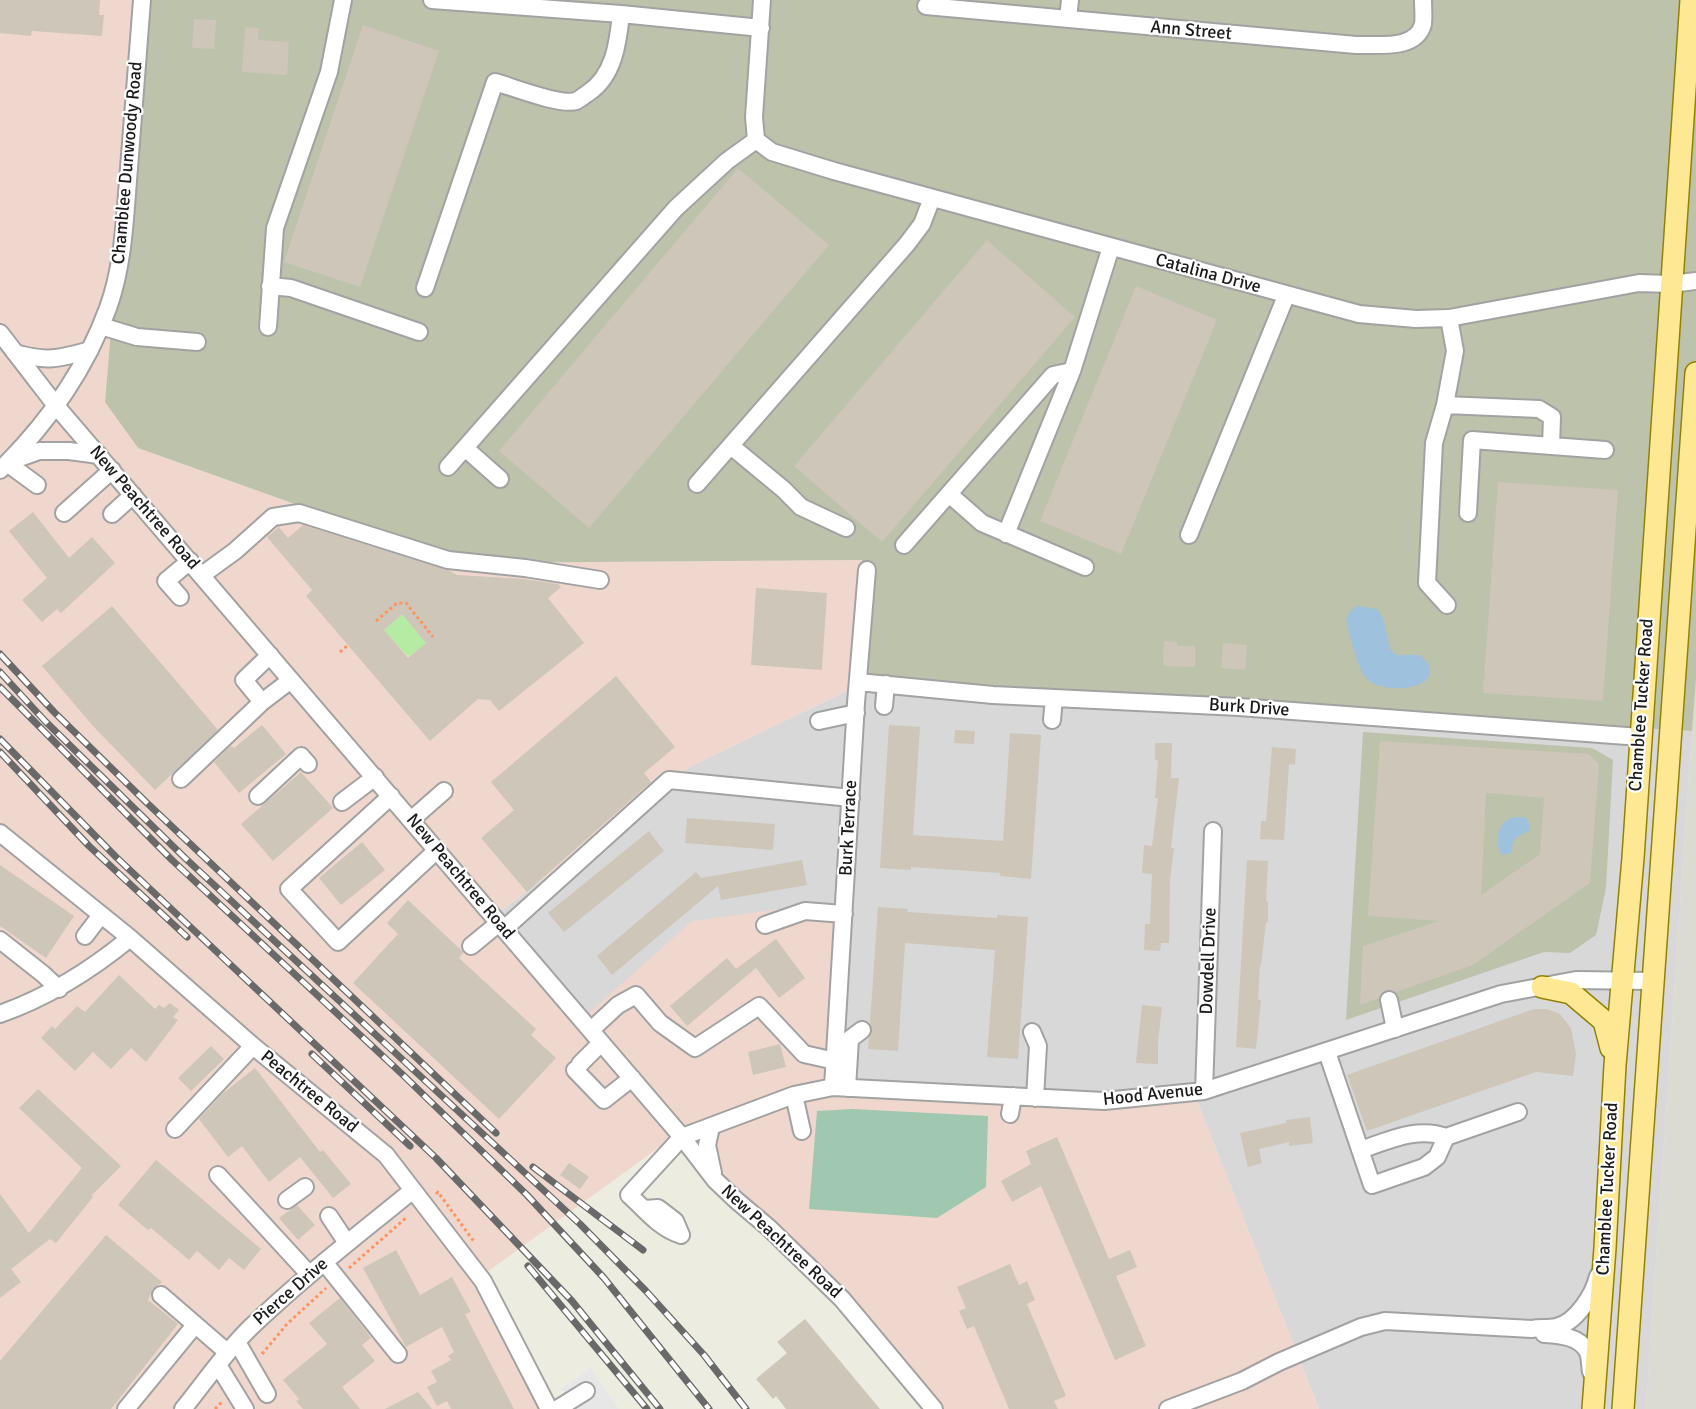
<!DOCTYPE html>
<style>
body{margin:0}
canvas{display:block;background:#edece0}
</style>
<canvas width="1696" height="1409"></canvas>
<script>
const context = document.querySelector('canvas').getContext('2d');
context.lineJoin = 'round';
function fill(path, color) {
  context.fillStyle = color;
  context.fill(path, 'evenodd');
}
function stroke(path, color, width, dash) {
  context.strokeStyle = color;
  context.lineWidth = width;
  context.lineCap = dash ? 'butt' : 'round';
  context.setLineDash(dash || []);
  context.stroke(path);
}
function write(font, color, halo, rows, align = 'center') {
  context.font = font + ' Signika,sans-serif';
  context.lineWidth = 4.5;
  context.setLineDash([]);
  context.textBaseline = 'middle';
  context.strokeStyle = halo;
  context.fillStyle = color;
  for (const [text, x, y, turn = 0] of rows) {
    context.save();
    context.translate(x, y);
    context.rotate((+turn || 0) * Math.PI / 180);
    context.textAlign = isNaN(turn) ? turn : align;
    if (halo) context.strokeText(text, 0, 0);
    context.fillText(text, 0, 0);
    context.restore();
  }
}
fill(new Path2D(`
 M853,688L1095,697L1692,731L1646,1409H1319L1197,1101L832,1084L577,1025L489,920L691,766Z`), '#d9d8d8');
fill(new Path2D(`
 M0,0H138L105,401L138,448L460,563L862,560L853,688L691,766L490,919L577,1024L692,921L849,900L833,1084L1050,1091L1197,1101L1319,1409H936L679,1133L483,1275L554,1409H0Z`), '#f0d7ce');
fill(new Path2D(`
 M1696,680V1409H1646L1692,731Z`), '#dbdbd2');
fill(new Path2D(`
 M138,0H1696V680L1692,731L1095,697L853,688L862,560L460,563L138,448L105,402Z
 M1363,732L1592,748L1613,760L1606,888L1596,935L1570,953L1544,952L1346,1020Z`), '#bdc2ab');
fill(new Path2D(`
 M402,614L426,643L411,656L406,655L384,630Z`), '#b6eba3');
fill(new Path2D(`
 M852,1109L988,1116L986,1187L937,1218L809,1209L817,1111Z`), '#a0c7af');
fill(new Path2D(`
 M591,1368L619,1409H575L561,1389Z`), '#e7e7e7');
fill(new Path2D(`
 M1357,606L1377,609L1383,618L1390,649L1396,655H1420C1457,688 1383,698 1366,678C1356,666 1350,635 1346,620L1350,611Z
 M1513,817H1525L1529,823L1530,830C1516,839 1514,834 1511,853L1502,855C1493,842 1498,821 1513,817Z`), '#9ec1dd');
fill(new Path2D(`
 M0,0H100L99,15H104L102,36L32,31L31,36L0,33Z
 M194,19L216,20L214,49L192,48Z
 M363,25L439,51L360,287L284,262Z
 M245,27L259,28L258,40L289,42L287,75L242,72Z
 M738,168L829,245L589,528L499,451Z
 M987,240L1075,317L882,542L794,466Z
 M1136,286L1217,320L1121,554L1040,521Z
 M1498,482L1618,490L1603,701L1483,693Z
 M33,512L69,558L92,537L115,563L61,613L57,609L42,622L22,600L47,578L9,531Z
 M303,525L450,571L457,575L525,579L558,584L561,587L548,598L584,643L499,711L490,700L478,699L430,741L306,596L312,590L267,537L279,527L288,538ZM402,614L426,643L408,658L384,630Z
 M756,588L827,593L822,670L751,665Z
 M112,606L218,730L155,790L93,726L42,666Z
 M1164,641L1177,642V646H1195V667L1163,666Z
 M1223,643L1247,645L1245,670L1221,668Z
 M616,676L675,747L644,773L651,782L527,892L481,838L514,810L491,782Z
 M262,725L286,754L239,793L214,762L231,746L234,748Z
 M889,725L920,727L913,835L1003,841L1010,733L1041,735L1031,879L1000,876V873L911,867V870L880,868Z
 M955,730L975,731L974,744L954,743Z
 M1380,741L1589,754L1599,764L1590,883L1473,965L1396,992L1386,990L1382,993L1379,998L1360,1005L1363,946L1439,921L1368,916ZM1486,793L1544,798L1540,854L1481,895Z
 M1155,743H1172L1171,778H1179L1171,848H1174L1170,880L1169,943H1161L1160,951L1144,950L1145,924H1150L1152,874L1142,873L1144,845L1152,846L1158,798H1155L1158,760H1155Z
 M1272,747L1296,749L1295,765L1289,764L1284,840L1260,839L1261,821H1266Z
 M301,772L333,808L273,861L241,824Z
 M687,818L775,824L773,850L685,843Z
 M649,831L664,851L564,932L548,913Z
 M362,842L385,870L341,905L319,878Z
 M802,860L807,885L721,900L718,886L612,975L597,956L696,872L701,878Z
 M1247,860L1268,861L1266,901H1268V923L1266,922L1261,965H1260L1258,1000H1261L1256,1049L1236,1047Z
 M0,865L74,916L46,958L0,926Z
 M408,900L462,951L463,953L459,958L536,1029L531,1035L556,1058L499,1119L353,983L398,934L387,923Z
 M878,907L908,909L907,912L997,918V915L1028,917L1018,1059L987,1057L995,950L905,943L898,1051L868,1049L869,1038L872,1029L870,1023Z
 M776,939L805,978L779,998L756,968L687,1026L670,1006L727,958L736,969Z
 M119,975L155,1009L159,1005L164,1008L170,1003L179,1010L173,1017L178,1020L146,1062L131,1048L111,1069L93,1052L75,1071L41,1038L52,1026L55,1029L77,1006L85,1012Z
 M1142,1005L1162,1007L1158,1043V1064L1136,1063Z
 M1534,1009H1547L1560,1014L1571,1028L1576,1054L1573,1076L1536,1072L1367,1131L1347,1075Z
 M780,1044L786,1067L753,1075L748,1052Z
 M211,1046L224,1059L191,1091L178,1078Z
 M255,1068L320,1152L323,1150L351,1184L333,1198L300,1157L269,1182L242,1146L228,1157L199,1119L222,1094Z
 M38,1089L121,1166L92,1195L93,1197L56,1243L50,1239L11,1269L21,1282L0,1298V1194L29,1233L82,1168L19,1108Z
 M1310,1117L1313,1143L1289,1146V1142L1259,1149L1262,1163L1248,1167L1240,1133L1286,1123V1120Z
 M1057,1137L1109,1259L1130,1250L1137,1267L1116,1276L1146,1346L1115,1360L1041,1186L1012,1202L1001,1181L1031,1164L1026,1151Z
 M156,1160L261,1249L244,1270L229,1258L219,1270L197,1251L189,1260L151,1228L148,1230L118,1205Z
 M569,1163L589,1177L580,1189L560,1175Z
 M297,1205L315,1225L298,1240L279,1218Z
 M106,1235L162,1282L153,1289L148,1300L178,1324L111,1409H0V1361Z
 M396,1250L420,1295L452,1277L471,1312L465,1314L514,1409H451L447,1401L437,1406L427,1387L437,1382L431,1371L451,1360L448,1356L454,1352L442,1327L406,1347L363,1268Z
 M1010,1264L1019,1285L1027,1281L1035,1300L1027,1304L1066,1396L1054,1401L1058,1409H1009L974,1326L967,1329L959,1311L966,1308L957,1287Z
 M340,1298L371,1338L362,1345L375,1361L342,1387L360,1409H303L296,1401L299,1399L283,1380L327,1344L309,1323Z
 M805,1319L880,1409H786L776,1396L773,1399L756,1379L787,1353L777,1342Z
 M418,1392L432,1409H385Z`), '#cdc6b9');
const minor = new Path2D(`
 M432,0L621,14L761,28
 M926,6L1356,45C1377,44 1416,51 1423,24C1424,17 1423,8 1423,0
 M1068,19L1070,0
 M756,140L772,152L834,171L1359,314L1416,319L1449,318L1639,283L1671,284L1696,281
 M756,140L754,117L762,0
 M270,286L291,288L419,332
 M425,288L495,82C513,87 560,106 576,101C580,99 585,95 588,93C614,76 618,43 621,14
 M101,326L137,337L197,342
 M268,327L275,228L329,72L343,0
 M0,333L57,407L682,1137L715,1180L736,1200L768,1227L842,1299L934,1409
 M15,353C46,362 59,359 90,350
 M1445,405L1539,409L1552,417L1551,446
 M731,446L783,489L801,507L846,528
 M465,448L500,479
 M11,461L39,451H69L99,455
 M7,463L37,485
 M448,467L676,208L727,161L756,140
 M0,470C47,424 85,371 108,308C124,264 125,215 129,168C133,112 138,56 142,0
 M697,484L907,244L922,224L932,198
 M949,494L982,523L1085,567
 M64,513L112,470
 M1468,513L1472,440L1605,450
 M112,514L133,495
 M1006,534L1072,371
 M1189,535L1286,296
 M904,545L1053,375L1072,371L1111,247
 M202,575L235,551L273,517L299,513L448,560L525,568L600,580
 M180,597L166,581L190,561
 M1447,605L1427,583L1434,443L1445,405L1455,351L1449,318
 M858,682L993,695L1239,707L1640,737
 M262,702L291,680
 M884,706L886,684
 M1052,720L1054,698
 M819,721L856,713
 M181,779L262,702L244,680L270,655
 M258,796L301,756L308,764
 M391,796L289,889L338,942L437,850
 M342,802L375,777
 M411,820L444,791
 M0,833L130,938L253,1046L386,1155L483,1281L549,1409
 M765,925L805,911L844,914
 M504,929L669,780L851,798
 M85,936L101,915
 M0,940L43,974L59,989
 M471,946L499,923
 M1389,1000L1395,1029
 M0,1014C48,997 90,971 130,938
 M591,1030L618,1005L636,995L660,1023L695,1048L759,1006L804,1054L835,1061
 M1032,1032L1038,1046L1035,1098
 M1327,1052L1372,1185L1424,1167L1437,1157L1446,1137L1518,1112
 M580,1064L601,1043
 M575,1070L604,1100L632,1078
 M833,1087L856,703L867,570
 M847,1088L850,1039L862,1030
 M1204,1091L1213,831
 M794,1095L802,1131
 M1010,1114L1013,1096
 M711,1127L707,1145L713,1173
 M175,1129L253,1046
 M1360,1150C1388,1141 1417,1126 1446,1137
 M218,1175L309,1274
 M287,1200L305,1187
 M645,1209L658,1208L675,1221L681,1235
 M329,1216L347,1243
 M681,1235C659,1228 646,1210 629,1195L682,1137L794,1095L833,1087L1104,1101L1204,1091L1501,994L1576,980L1652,981
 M324,1262L398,1354
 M161,1295L227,1352
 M1544,1334C1559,1335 1580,1336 1588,1352C1590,1357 1590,1366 1591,1372
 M237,1342L267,1394
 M218,1365L245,1409
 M126,1409L195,1325
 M183,1409C205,1382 225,1352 251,1327C302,1278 358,1235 413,1190
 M557,1409L586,1391
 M1168,1409L1242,1381L1279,1362L1361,1327L1385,1321L1532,1329C1540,1327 1548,1329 1556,1327C1576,1323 1594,1294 1598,1276`);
const major = new Path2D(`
 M1542,987L1571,993L1604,1021L1611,1048
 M1593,1409L1605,1248L1615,1065L1633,858L1691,0
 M1623,1409L1696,373`);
stroke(minor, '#a2a2a2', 20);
stroke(major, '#928200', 24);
stroke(new Path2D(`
 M376,621L397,603H406L433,637
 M340,652L348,645
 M436,1194L438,1192L475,1243
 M349,1268L407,1217
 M262,1354L287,1324L326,1288
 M215,1409L223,1401`), '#ff935f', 3, [3, 3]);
stroke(minor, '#fff', 16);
stroke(major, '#ffe893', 21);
const rail = new Path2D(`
 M0,654L54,712L147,803L496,1133
 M0,672L45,721L185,858L580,1224L646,1291L704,1355L746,1409
 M0,687L172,860L402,1074L527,1195L604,1278L709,1409
 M0,739L116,857L436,1158L572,1301L660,1409
 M0,752L89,846L187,937
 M312,1054L410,1146
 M533,1167L643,1250
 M528,1266L647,1409`);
stroke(rail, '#696969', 7);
stroke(rail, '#fff', 4.5, [14]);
write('18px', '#1b1b1b', '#fff', [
 ["Ann Street",1191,31,5],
 ["Chamblee Dunwoody Road",128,163,-85],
 ["Catalina Drive",1208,274,15],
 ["New Peachtree Road",144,508,49],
 ["Chamblee Tucker Road",1642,705,-86],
 ["Burk Drive",1249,708,4],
 ["Burk Terrace",849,828,-87],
 ["New Peachtree Road",460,877,50],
 ["Dowdell Drive",1209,961,-88],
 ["Peachtree Road",309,1092,39],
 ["Hood Avenue",1153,1095,-6],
 ["Chamblee Tucker Road",1608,1189,-87],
 ["New Peachtree Road",781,1242,43],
 ["Pierce Drive",291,1292,-41]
]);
</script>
